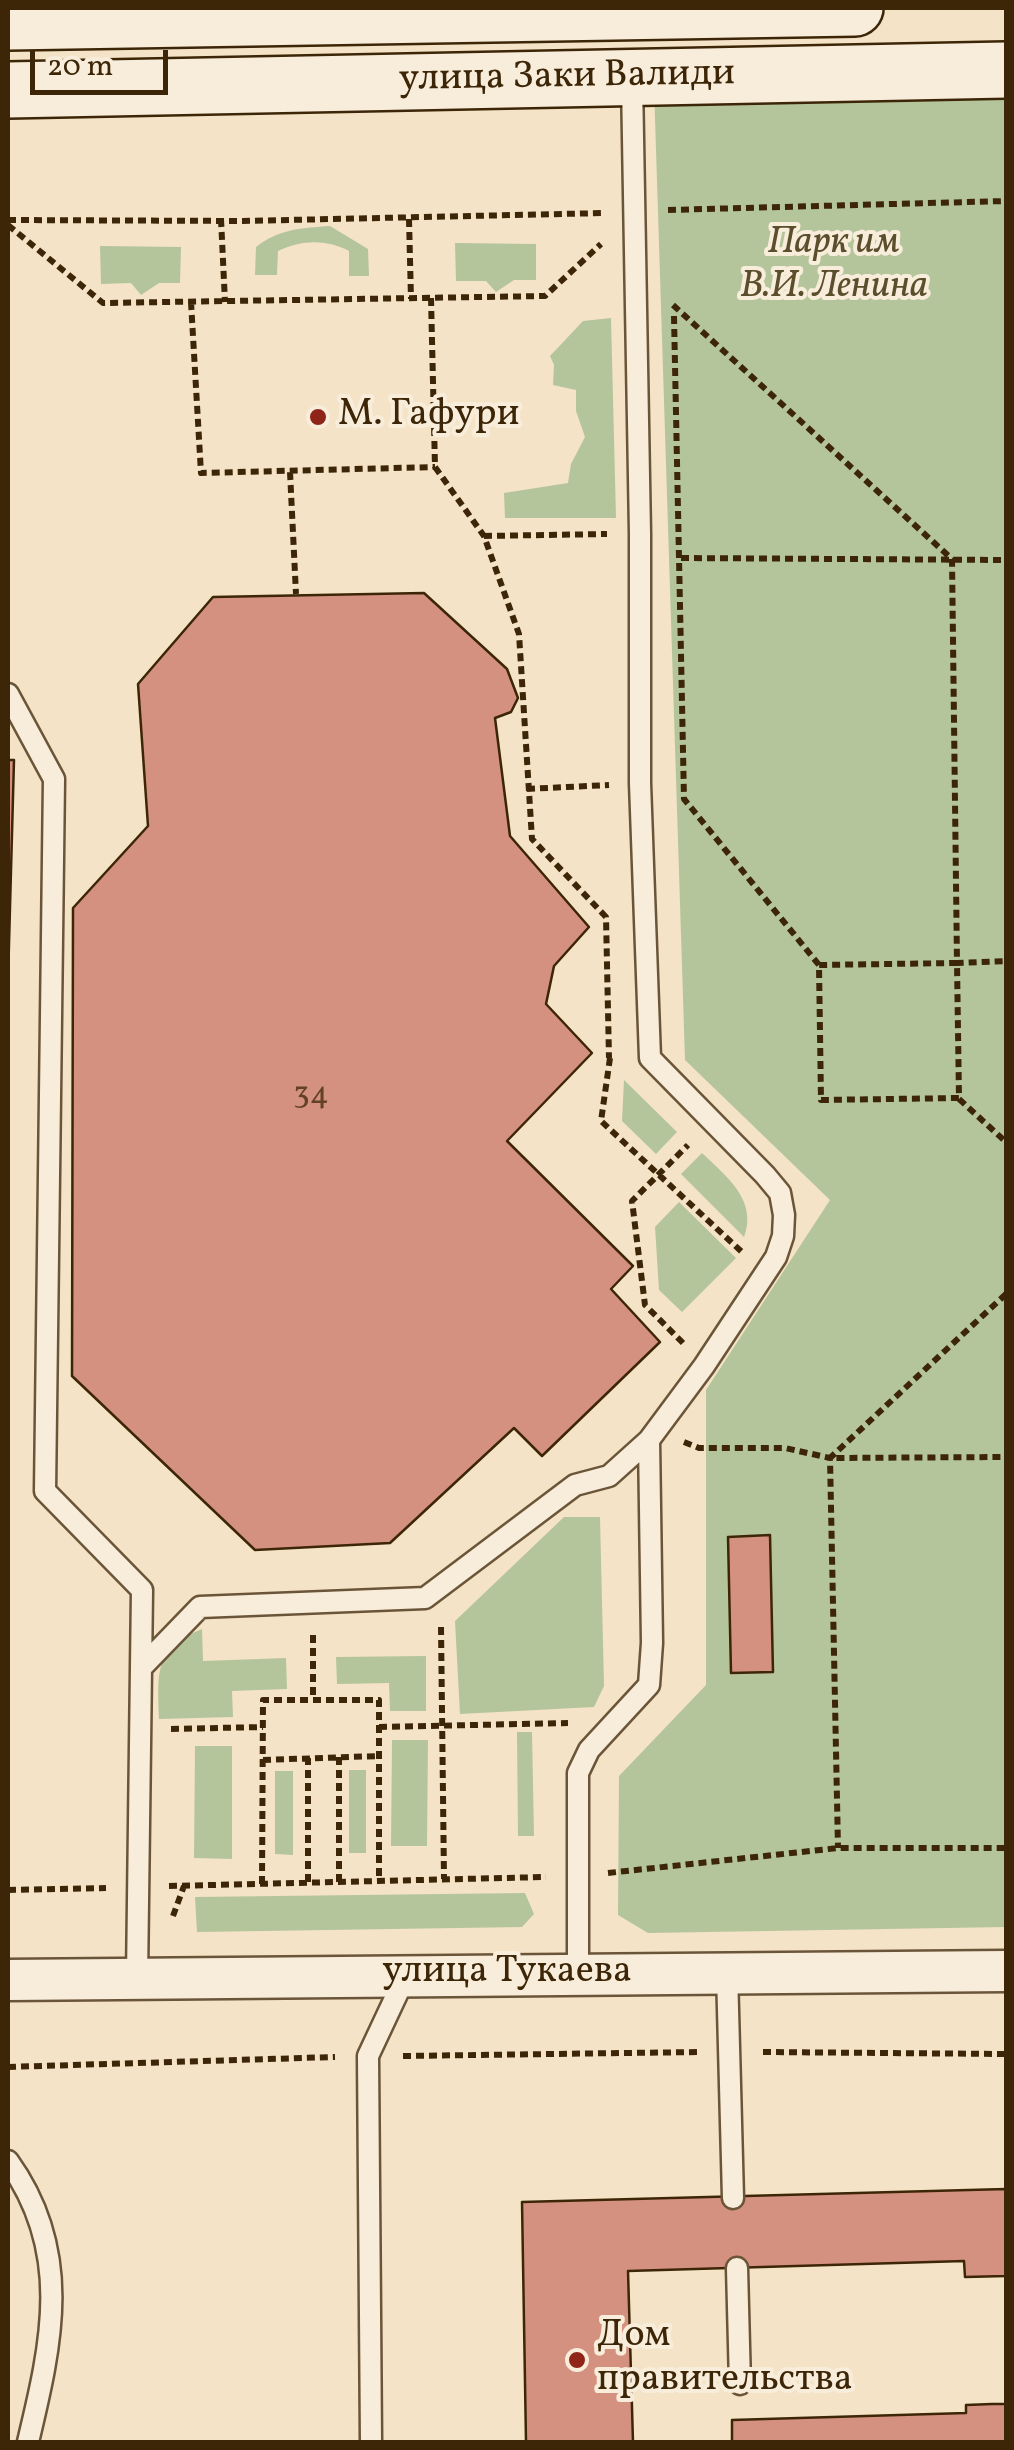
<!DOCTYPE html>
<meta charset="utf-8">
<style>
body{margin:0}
#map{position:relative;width:1014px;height:2450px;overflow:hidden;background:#f4e3c6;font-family:Vollkorn,serif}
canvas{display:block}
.frame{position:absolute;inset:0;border:10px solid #3d2608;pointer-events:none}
.scale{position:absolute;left:30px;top:50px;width:138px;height:45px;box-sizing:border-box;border:5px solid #3d2608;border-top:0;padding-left:12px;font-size:30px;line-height:35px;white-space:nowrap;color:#3d2608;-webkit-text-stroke:8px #f8edda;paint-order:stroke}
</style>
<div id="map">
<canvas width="1014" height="2450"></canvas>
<div class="frame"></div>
<div class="scale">20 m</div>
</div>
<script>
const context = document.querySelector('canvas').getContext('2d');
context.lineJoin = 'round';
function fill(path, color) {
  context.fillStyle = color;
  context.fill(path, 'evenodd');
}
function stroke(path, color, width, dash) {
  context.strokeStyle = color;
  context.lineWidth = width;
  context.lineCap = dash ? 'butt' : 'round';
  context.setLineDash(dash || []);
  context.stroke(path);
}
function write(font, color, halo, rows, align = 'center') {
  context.font = font + ' Vollkorn,serif';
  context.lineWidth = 8;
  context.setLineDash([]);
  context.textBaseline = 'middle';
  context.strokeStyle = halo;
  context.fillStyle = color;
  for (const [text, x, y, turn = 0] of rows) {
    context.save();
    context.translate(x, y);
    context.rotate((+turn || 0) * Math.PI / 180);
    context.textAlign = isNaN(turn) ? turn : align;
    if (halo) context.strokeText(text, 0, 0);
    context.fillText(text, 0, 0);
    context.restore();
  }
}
fill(new Path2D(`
 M1006,86V1927L648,1933L618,1915L619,1776L706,1685V1390L830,1200L685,1060L654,87Z
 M330,226L368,249L369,276H349V251C325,239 302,240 278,251L277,275H255L256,247C279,229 301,228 330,226Z
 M455,243L536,244V280H514L496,292L486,281H456Z
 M100,246L181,247L180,283H159L141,295L131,283L101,284Z
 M611,318L616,518H505L504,493L568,483L571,464L585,437L576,411V390L553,385L554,365L550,356L583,321Z
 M624,1080L677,1132L656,1154L622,1121Z
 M702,1153C726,1176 758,1200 744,1237L681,1174Z
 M679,1202L736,1258L682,1312L659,1290L655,1227Z
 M564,1517H600L604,1686L594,1707L460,1714L455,1621Z
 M202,1629L203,1661L286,1658L287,1689L232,1691L233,1717L159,1719C158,1673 153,1649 202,1629Z
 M426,1656V1711H390L389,1683L337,1684L336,1657Z
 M517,1732H532L534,1836H518Z
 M392,1740H428L427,1846H391Z
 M195,1746H232V1859L194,1858Z
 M349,1770H366V1853H349Z
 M275,1771H293V1855L275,1854Z
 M525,1893L534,1914L522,1927L197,1932L195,1897Z`), '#b5c59b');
const building = new Path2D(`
 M424,593L507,669L518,698L511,712L495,718L510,836L589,927L554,966L546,1004L592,1053L507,1141L633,1266L611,1289L660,1342L542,1456L514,1428L390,1543L255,1550L72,1376L73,908L148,826L138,684L213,597Z
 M8,760H14L8,981Z
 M770,1535L773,1672L731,1673L728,1537Z
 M1006,2189V2276L965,2277L964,2261L628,2271L633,2442H526L522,2202Z
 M992,2404H1006V2442H732V2420L966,2413V2405Z`);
fill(building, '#d59180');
stroke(building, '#3d2608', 2.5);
const lane = new Path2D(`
 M8,694L54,779L45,1491L142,1590L137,1978
 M141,1668L200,1607L425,1598L575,1485L609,1476L649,1440
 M727,1972L733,2198
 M578,1974V1773L589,1750L649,1685L652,1643L649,1440L704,1366L776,1257L783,1236L784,1215L780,1193L765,1175L650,1058L640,783V534L632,81
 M8,2161C73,2251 52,2342 28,2442
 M737,2268L740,2384
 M371,2442L368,2056L406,1975`);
const street = new Path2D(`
 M8,1980L1006,1971`);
const secondary = new Path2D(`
 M8,22L855,8
 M8,90L1006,70`);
stroke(lane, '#6b5538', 25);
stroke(street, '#6b5538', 45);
stroke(secondary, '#3d2608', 60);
stroke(new Path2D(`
 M668,210L1006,201
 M221,219L225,302
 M409,219L411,299
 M8,220L243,221L605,213
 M8,225L103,303L545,296L601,244
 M431,298L435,467L484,536L519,634L532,839L606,917L609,1058
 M191,302L201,473L435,467
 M673,305L952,559L957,963L1006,961
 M674,316L684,799L819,965L821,1100L959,1098L957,963L819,965
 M290,472L296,594
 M484,536L607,534
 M681,558L1006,560
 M527,789L609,785
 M610,1058L601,1121L743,1253
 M959,1099L1006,1142
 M1006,1294L830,1458L1006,1457
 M683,1343L645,1305L632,1201L688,1145
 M684,1442L699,1448H785L830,1458L838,1848
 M441,1627L444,1879
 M313,1635V1698
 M379,1727L568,1723
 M171,1729L263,1727
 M339,1757V1882
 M263,1760L379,1756
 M608,1873L838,1848H1006
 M308,1882V1758
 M262,1884L263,1700H379V1881
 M169,1886L546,1877
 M8,1890L106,1888
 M173,1916L184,1886
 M763,2052L1006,2054
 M403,2056L700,2052
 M8,2067L335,2057`), '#3d2608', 6, [8, 5]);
stroke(lane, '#f8edda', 20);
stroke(street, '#f8edda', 40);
stroke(secondary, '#f8edda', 55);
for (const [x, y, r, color] of [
 [318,417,10,"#8f2418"],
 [577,2360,10,"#8f2418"]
]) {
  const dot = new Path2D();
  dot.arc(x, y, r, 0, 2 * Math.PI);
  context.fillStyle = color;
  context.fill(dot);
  stroke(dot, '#f8edda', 4);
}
write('32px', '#634126', null, [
 ["34",311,1097]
]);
write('38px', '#3d2608', '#f8edda', [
 ["улица Заки Валиди",567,79,-1],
 ["улица Тукаева",507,1974]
]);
write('italic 38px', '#5b4e2d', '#f8edda', [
 ["Парк им",834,245],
 ["В.И. Ленина",834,289]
]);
write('38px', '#3d2608', '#f8edda', [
 ["М. Гафури",338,417],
 ["Дом",597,2338],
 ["правительства",597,2382]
], 'left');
</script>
